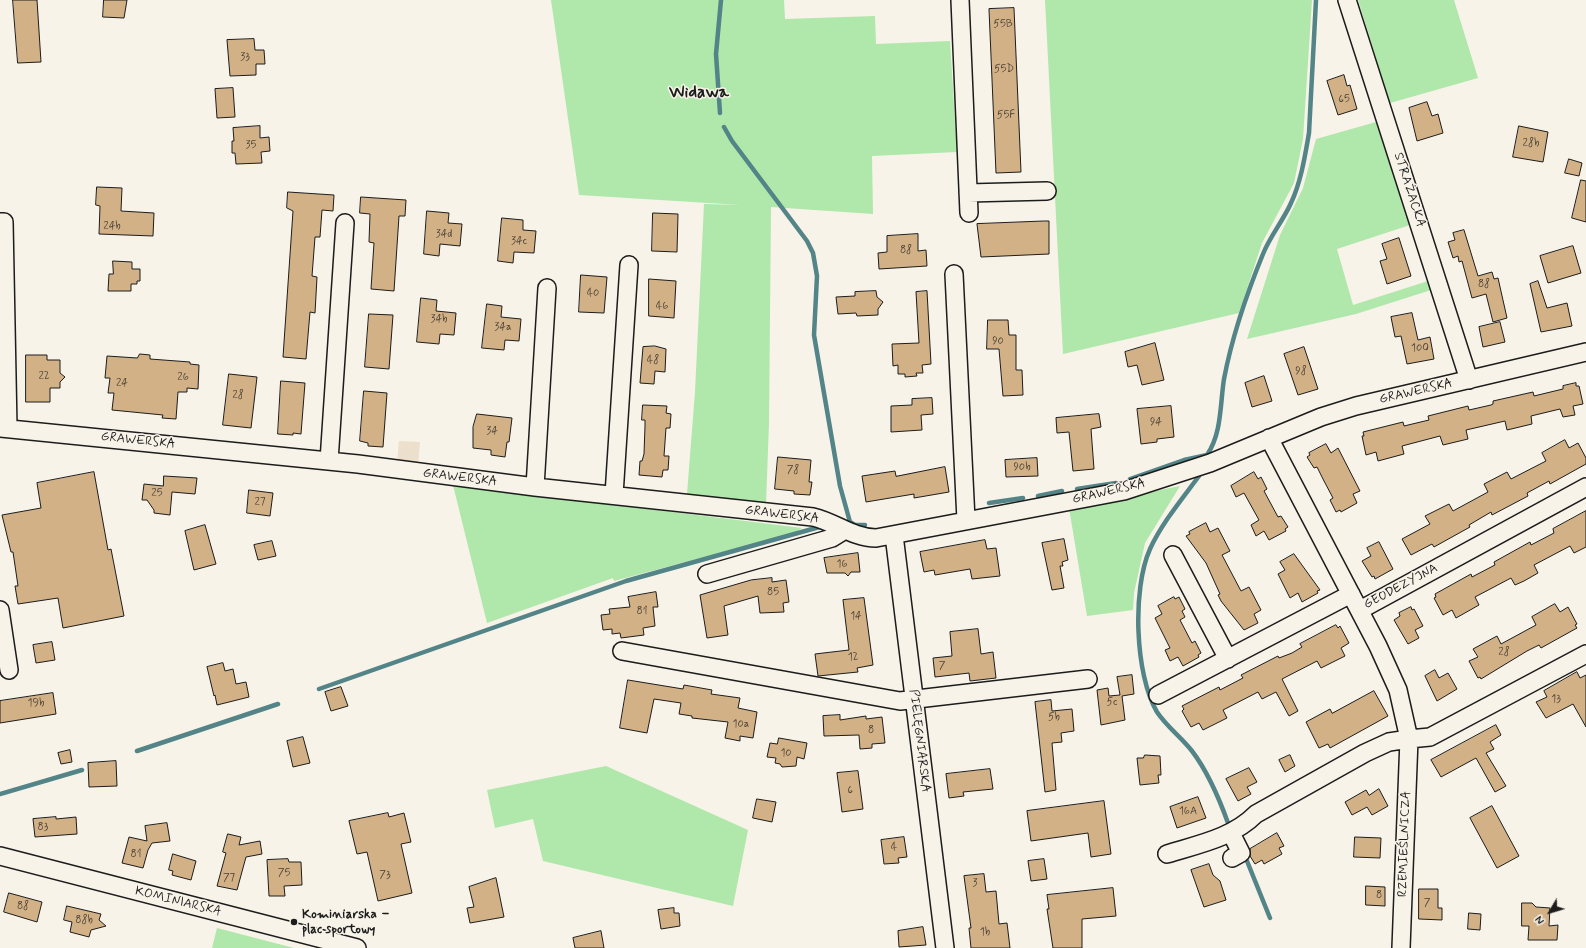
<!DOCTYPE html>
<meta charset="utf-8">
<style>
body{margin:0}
#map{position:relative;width:1586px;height:948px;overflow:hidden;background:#f7f3e8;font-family:Mynerve,sans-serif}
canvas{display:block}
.north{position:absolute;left:1530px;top:892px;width:40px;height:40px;-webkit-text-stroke:3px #f7f3e8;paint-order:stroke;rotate:232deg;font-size:11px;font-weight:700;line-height:16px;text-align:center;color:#1c1c1c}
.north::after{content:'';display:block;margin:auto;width:14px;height:18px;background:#1c1c1c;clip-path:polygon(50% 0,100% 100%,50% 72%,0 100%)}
</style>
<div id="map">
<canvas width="1586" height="948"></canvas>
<div class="north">N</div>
</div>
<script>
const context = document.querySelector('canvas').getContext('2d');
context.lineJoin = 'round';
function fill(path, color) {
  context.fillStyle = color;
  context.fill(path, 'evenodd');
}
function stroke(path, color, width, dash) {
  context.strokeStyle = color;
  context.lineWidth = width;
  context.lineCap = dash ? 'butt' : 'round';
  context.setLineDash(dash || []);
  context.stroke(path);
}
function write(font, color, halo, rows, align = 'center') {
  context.font = font + ' Mynerve,sans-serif';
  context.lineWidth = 3;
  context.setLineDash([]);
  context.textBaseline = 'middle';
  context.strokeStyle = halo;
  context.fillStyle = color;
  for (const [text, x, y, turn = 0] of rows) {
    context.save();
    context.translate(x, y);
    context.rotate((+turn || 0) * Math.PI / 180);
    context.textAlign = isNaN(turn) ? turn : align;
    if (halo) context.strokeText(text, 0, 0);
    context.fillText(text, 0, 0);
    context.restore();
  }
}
fill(new Path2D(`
 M399,441L420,442L418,465L397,463Z`), '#ecdfcb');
fill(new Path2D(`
 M551,0H784L785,19L875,16L876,44L950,41L957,152L872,156L873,214L771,207L769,422L766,505L687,494L695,392L704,204L741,205L579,195Z
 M1045,0H1312L1303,139L1294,183L1262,243L1239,313L1063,354Z
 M1358,0H1454L1478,78L1390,103Z
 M1376,122L1410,225L1337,249L1353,305L1428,281L1431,290L1356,314L1247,339L1280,235L1303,188L1316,139Z
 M453,485L802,528L794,533L614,581L613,578L487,623Z
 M1180,486L1145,543L1134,593L1133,610L1087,616L1069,508Z
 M606,766L748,830L733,906L543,861L533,819L495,828L487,790Z
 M217,928L294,948H212Z`), '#b0e7ab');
stroke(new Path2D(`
 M720,113L716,54L721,0
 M724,127L732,141L807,241L813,253L817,276L814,335L840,486L850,522L855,525H865
 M1199,476C1182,499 1162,523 1150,549C1132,589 1135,675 1157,712C1167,727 1181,737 1192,751C1208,772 1219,798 1228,823
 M1130,479L1184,460L1207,455C1222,433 1220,404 1224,379C1232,337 1247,293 1263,254C1270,236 1283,221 1291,203C1301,182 1305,156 1309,133L1316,0
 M1077,489L1116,483
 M1038,496L1062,491
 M989,503L1023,498
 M319,689L626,581L823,526
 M137,751L278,704
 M0,794L82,770
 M1247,861L1270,918`), '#538487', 4.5);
const building = new Path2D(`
 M13,0H37L41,62L18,63Z
 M104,0H127L124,18L103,17Z
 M1014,8L1021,172L996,173L989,9Z
 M254,39L255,50H264L265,64H256V75L230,76L227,40Z
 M1344,75L1347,86L1350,85L1357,109L1338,115L1327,81Z
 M233,88L235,117L217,118L215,89Z
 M1427,102L1432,116L1438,114L1443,133L1417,141L1409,108Z
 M260,126V138L269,137L270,151L261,152L262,163L236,164L235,153H232V141H234L233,128Z
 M1519,126L1548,132L1543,162L1513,157Z
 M1569,159L1582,163L1579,176L1565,173Z
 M1581,180L1586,181V222L1572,218Z
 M97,187L122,188L121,211L154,213L153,236L99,234L100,206L96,205Z
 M288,192L334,195L333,211L322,210L320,237H315L312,276L317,277L315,313L310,312L306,359L283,357L293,211L287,208Z
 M361,197L406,200L405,216H399L394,291L371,289L374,243L369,242L370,214L360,213Z
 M427,211L449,213L448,223L462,224L460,246L440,244L439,256L424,254Z
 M653,213L678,214L677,252L652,251Z
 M502,218L523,220V230L536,231L534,253L514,252L513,263L498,261Z
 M1044,221H1049V254L981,257L977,224Z
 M1464,230L1478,276L1492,272L1494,279L1498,278L1507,318L1493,322L1486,294L1472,298L1462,261L1459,262L1458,256L1453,258L1448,242L1455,240L1453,233Z
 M918,234V251L926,250L927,266L879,269L878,253L887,252V236Z
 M1399,238L1411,276L1387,284L1380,261L1387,259L1382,244Z
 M1573,246L1581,273L1548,283L1540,256Z
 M113,261L132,262V269H140V281H137V284H131V291H108L109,274H113Z
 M581,275L607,277L604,313L579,312Z
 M649,279L676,281L674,318L649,316Z
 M1538,281L1547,308L1567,303L1572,326L1541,332L1530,284Z
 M876,291L877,297L883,302L878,309V315L857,316L856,313L838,314L836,297L855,296V292Z
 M927,291L931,364L922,365L923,373H916L917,376L905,377V374H898V365L893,366L892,344L919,343L916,292Z
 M421,298L437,300L436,311L456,313L454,335L440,334L439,344L417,342Z
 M487,304L502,306L501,317L521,319L519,341L505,340L504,350L482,348Z
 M1412,313L1418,340L1430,337L1434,359L1407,364L1401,336L1395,337L1391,317Z
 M369,314L393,315L389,369L365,367Z
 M988,320H1008L1009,335H1016V370H1022L1023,395L1003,396L999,349H987Z
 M1500,322L1505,342L1483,347L1479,327Z
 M1155,343L1164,380L1142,385L1137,365L1128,367L1125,352Z
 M655,346L666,349L665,372L655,371L654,384L640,383L643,347Z
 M1304,347L1318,389L1298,395L1284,354Z
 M140,354L150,355V359L190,362V364L199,365L198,389L187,388V392H178L176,419L162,418L163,415L112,410L114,393H108L110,378H105L107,356L137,358Z
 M26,355H47V360H60V373L65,377L60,382V388H50V402H26Z
 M229,374L257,377L251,428L223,425Z
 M1264,376L1272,401L1252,407L1245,383Z
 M281,381L305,383L301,434L293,433V435L278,434Z
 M1576,383V386H1579L1583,404L1573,406L1575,415L1563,417L1560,409L1531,416L1532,424L1507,430L1505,421L1466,430L1468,439L1443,445L1440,436L1402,446L1404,454L1378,461L1376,452L1366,455L1362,436H1364L1363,432L1403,422L1404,426L1429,420L1428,416L1468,406L1469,410L1491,405L1493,404V401L1533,392L1534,396L1563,389V386Z
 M364,391L387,393L383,447L368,446V443L360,441Z
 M932,398L933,414L921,415L922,430L891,432V406L912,405V399Z
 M643,405L667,406L666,413L671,414L670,428H666L664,456H669L668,470H663L662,477L639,475L640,461H642L644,454L645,426V420H642Z
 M1171,406L1174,437L1157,439V442L1141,444L1137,409Z
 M477,414L512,418L509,442H507L505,457L491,455V450L473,448V427Z
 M1099,414L1101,427L1091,429L1094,469L1073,471L1069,432L1057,433L1056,418Z
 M1565,440L1569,448L1578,443L1586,458V464L1550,484L1549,481L1527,493L1528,496L1492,515L1491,512L1469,525L1470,527L1434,547L1432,544L1411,555L1402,539L1430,524L1425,516L1449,504L1453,511L1488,492L1484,484L1507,472L1511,479L1546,461L1542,453Z
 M1326,444L1331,453L1338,448L1360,491L1353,494L1357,503L1341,512L1340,510L1336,512L1330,500L1333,498L1324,481L1317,467L1314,468L1307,457L1310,455L1309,453Z
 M778,457L811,460L809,482H812L810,495L794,494V491L775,489Z
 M1037,458L1038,476L1006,477L1005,460Z
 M945,467L949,492L914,498V494L866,502L862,476L895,471L896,476Z
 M94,472L108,550L111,549L124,616L63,628L58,598L18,604L15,586H18L13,552H11L2,515L41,508L37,483Z
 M1254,472L1258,479L1261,477L1267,489L1264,491L1278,517L1281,516L1288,527L1285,529L1286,531L1269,540L1264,531L1256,536L1251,525L1259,520L1244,493L1236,497L1231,486Z
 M164,476L197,478L195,494L172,492L170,515L154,513V510L147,500H142L144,484L163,486Z
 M249,490L273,493L270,516L247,513Z
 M1586,511V547L1574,553L1570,546L1534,565L1538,573L1524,581L1515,585L1511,578L1475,597L1479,605L1456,618L1452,610L1443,615L1434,598L1436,597L1435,594L1471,574L1472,577L1493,566L1495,565L1494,562L1530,542L1531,545L1554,533L1553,529Z
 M1206,523L1210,532L1218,528L1230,551L1222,555L1241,591L1249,587L1261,610L1254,614L1258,623L1244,630L1221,601L1218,595L1220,594L1206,563L1186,536L1190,534L1189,532Z
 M205,525L216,564L194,570L185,531Z
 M1064,539L1068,560L1062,562L1063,566H1060L1064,588L1052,590L1042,543Z
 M985,540L987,549L996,548L1000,576L972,579L970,569L935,575L934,570L924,572L920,552Z
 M272,541L276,556L258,560L254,545Z
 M1379,542L1393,569L1375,579L1374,576L1372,577L1362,561L1371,556L1367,548Z
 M858,553L860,572H851L848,576L845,573H827L824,558Z
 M1294,554L1320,590L1317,591L1318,593L1302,602L1298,593L1290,598L1278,574L1285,570L1280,562Z
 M772,578V582L786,580L789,602L783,603L784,612L760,613L758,596L724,606L728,635L707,638L700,595L751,580Z
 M656,592L658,607H653L655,626L643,628L644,635L621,638L620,633L612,634V629L603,630L601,615L610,614L609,609L630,607L628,597Z
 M1174,597L1175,599L1179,597L1185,609L1182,611L1185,617L1180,620L1192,643L1195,641L1201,653L1198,655L1199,657L1183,666L1178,657L1170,661L1165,650L1170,648L1155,618L1162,614L1158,606Z
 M864,598L873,665L857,668L858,672L818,676L815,654L849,650L843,600Z
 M1555,604L1560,612L1568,607L1577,624L1575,625L1577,628L1541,648L1539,645L1527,651L1481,679L1480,677L1478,678L1469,661L1478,657L1473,649L1497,636L1501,644L1536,625L1532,617Z
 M1411,607L1412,610L1414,609L1423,626L1415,630L1419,638L1408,644L1394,620L1400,616L1399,613Z
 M1336,625L1338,628L1340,626L1349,643L1341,648L1345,656L1321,668L1317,661L1282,679L1298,711L1289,716L1276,692L1262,699L1258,692L1223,710L1227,718L1203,730L1199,723L1191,727L1182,711L1184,709L1182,706L1219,687L1220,690L1243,678L1241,675L1278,656L1279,658L1292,653L1302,647L1300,644Z
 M978,629L981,654L993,652L996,678L970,681L969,673L935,677L933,658L952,656L950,632Z
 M52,642L55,660L36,663L33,645Z
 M223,663L225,671L233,669L236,684L246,682L249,697L217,705L215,695L214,696L207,667Z
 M1435,670L1439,678L1448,673L1457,689L1437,701L1425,676Z
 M1577,672L1580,678L1586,675V727L1573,704L1546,718L1536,702L1547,697L1544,691Z
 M1132,675L1134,694L1122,696L1125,720L1101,725L1097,690L1108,688L1109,696L1120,695L1117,677Z
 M628,680L683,689L684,685L712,690L711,694L740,698L738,708L757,712L753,738L740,736V741L725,738L728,722L692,718V716L679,714L681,703L654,699L647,733L620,728Z
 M341,687L348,706L331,711L325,692Z
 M1374,691L1388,716L1330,748L1328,744L1319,748L1306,722L1330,709L1332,713Z
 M53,693L56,714L0,723V701Z
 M1051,700L1052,711L1072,709L1074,731L1061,733L1062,742L1052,743L1056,790L1045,792L1035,702Z
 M840,715V720L866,716V719L882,717L885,743L872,744V748L860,749L859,735L824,736L823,716Z
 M1496,725L1501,735L1490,742L1494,749L1486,753L1506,786L1495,792L1476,758L1441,777L1431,760Z
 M303,737L310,763L293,767L287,741Z
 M779,738L807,743L804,759L797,757L796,766L782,767L780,764L775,763L776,758L767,757L770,743L777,744Z
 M70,750L72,762L61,764L58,753Z
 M1145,755L1160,756L1161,775H1158L1159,783L1140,785L1137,758H1143Z
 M1290,755L1295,766L1285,772L1279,760Z
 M116,761L117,786L89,787L88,763Z
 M1249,768L1257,782L1247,787L1251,794L1238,801L1226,779Z
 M990,769L993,789L963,792L964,796L949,798L946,774Z
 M858,771L863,809L842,812L837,773Z
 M1379,789L1388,806L1372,815L1367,807L1352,815L1345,802L1366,790L1369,795Z
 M1198,797L1206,818L1177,828L1170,807Z
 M757,799L776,802L772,822L753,818Z
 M1104,801L1111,854L1091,857L1088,833L1031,841L1027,811Z
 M1492,806L1519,856L1497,868L1470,818Z
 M388,813L389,817L404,813L411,842L401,844L412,893L378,901L367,852L357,854L349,821Z
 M56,817V819L76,817L77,834L35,837L33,819Z
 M167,823L170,841L152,843L148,850L143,868L122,863L129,837L147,841L145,826Z
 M1277,833L1284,846L1279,848L1282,854L1264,864L1262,860L1255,864L1250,856V849Z
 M228,834L241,837L239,845L260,841L262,854L246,857L237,890L217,886L226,853L223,852Z
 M904,837L907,857L898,858L899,863L884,864L881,840Z
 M1355,837L1381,838L1380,858L1354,857Z
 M173,854L196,861L191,880L172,875L173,871L169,870Z
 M288,859L289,862H301L302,885L284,886L285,896H269L267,860Z
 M1044,859L1047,879L1031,881L1028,861Z
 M1209,864L1213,875L1220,881L1226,900L1204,907L1191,870Z
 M984,874L986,892L996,891L999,924L1007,923L1010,948H971L969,928H971L964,876Z
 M496,878L504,917L470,923L467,908L474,907L469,887Z
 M1366,886L1385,887V906L1366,905Z
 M1113,888L1116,916L1082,919V948H1053L1047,909H1049L1047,895Z
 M1419,889H1438V908H1442V920L1419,919Z
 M9,893L42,902L37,922L4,912Z
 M1522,903H1532L1536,907L1550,908L1549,926L1558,925L1557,940H1528L1529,926H1522Z
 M67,906L101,914L99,920L106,926L91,930L89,937L70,932L72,922L64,920Z
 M674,908V913H679L680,926L661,929L658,910Z
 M1469,913L1481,914L1480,930L1468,929Z
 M923,927L926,945L899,947L898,931Z
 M601,931L604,948H575L573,938Z`);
fill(building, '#d3b186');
stroke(building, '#1c1c1c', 1);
const minor = new Path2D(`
 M960,0L969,213
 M1347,0L1469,380
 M968,193L1047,191
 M0,222H4L8,428
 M954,274L966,520
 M0,428L358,464L535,487L813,517C835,522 853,538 876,538L1124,491L1210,463L1321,417L1356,406L1586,352
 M329,461L345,223
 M535,487L547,288
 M614,495L629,265
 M894,535L945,948
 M1173,555L1228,659
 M707,574L832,538L845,530
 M0,610L9,670
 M1360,610L1586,487
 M622,651L900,701L1088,679
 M1158,695L1351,594
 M1231,833L1241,853L1232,858
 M1167,854C1199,844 1232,838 1256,814L1365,753L1389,742L1409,739L1398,690L1378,646L1269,438
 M0,856L357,948
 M1401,948L1409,739L1430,737L1586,654`);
stroke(minor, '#1c1c1c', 20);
stroke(minor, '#f7f3e8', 17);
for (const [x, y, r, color] of [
 [294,922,4,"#1c1c1c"]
]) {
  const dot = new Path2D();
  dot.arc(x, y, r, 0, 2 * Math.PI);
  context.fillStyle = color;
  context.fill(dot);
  stroke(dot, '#f7f3e8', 1.5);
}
write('11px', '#4a4136', null, [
 ["55B",1003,25],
 ["33",245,58],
 ["55D",1004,70],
 ["65",1344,100],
 ["55F",1006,116],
 ["28b",1531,144],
 ["35",251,146],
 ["24b",112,227],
 ["34d",444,235],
 ["34c",519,242],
 ["88",906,251],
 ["88",1484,285],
 ["40",593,294],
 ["46",662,307],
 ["34b",439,320],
 ["34a",503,328],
 ["90",998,342],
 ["100",1420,349],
 ["48",653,361],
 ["98",1301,372],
 ["22",44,377],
 ["26",183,378],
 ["24",122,384],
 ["28",238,396],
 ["94",1156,423],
 ["34",492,432],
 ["90b",1022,468],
 ["78",793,471],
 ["25",157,494],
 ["27",260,503],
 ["16",842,565],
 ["85",773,593],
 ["81",642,612],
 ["14",856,617],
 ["28",1504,653],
 ["12",853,658],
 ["7",942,667],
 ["13",1556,700],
 ["5c",1112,703],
 ["19b",36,704],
 ["5b",1054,718],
 ["10a",741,725],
 ["8",871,731],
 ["10",786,754],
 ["6",850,791],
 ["16A",1188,812],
 ["83",43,828],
 ["4",894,848],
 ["81",136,855],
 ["75",284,874],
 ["73",385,876],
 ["77",229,879],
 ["3",975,884],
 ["8",1379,896],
 ["7",1427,904],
 ["88",23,907],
 ["88b",84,921],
 ["1b",985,933]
]);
write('13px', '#1c1c1c', '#f7f3e8', [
 ["STRAŻACKA",1409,190,72],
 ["GRAWERSKA",1416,392,-13],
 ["GRAWERSKA",138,441,6],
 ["GRAWERSKA",460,478,7],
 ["GRAWERSKA",1109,492,-13],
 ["GRAWERSKA",782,515,7],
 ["GEODEZYJNA",1401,587,-28],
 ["PIELĘGNIARSKA",919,741,83],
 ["RZEMIEŚLNICZA",1405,844,-88],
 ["KOMINIARSKA",178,902,14]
]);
write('bold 13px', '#1c1c1c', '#f7f3e8', [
 ["Kominiarska –",302,915],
 ["plac sportowy",302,930]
], 'left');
write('bold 17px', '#1c1c1c', '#f7f3e8', [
 ["Widawa",699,93]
]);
</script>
